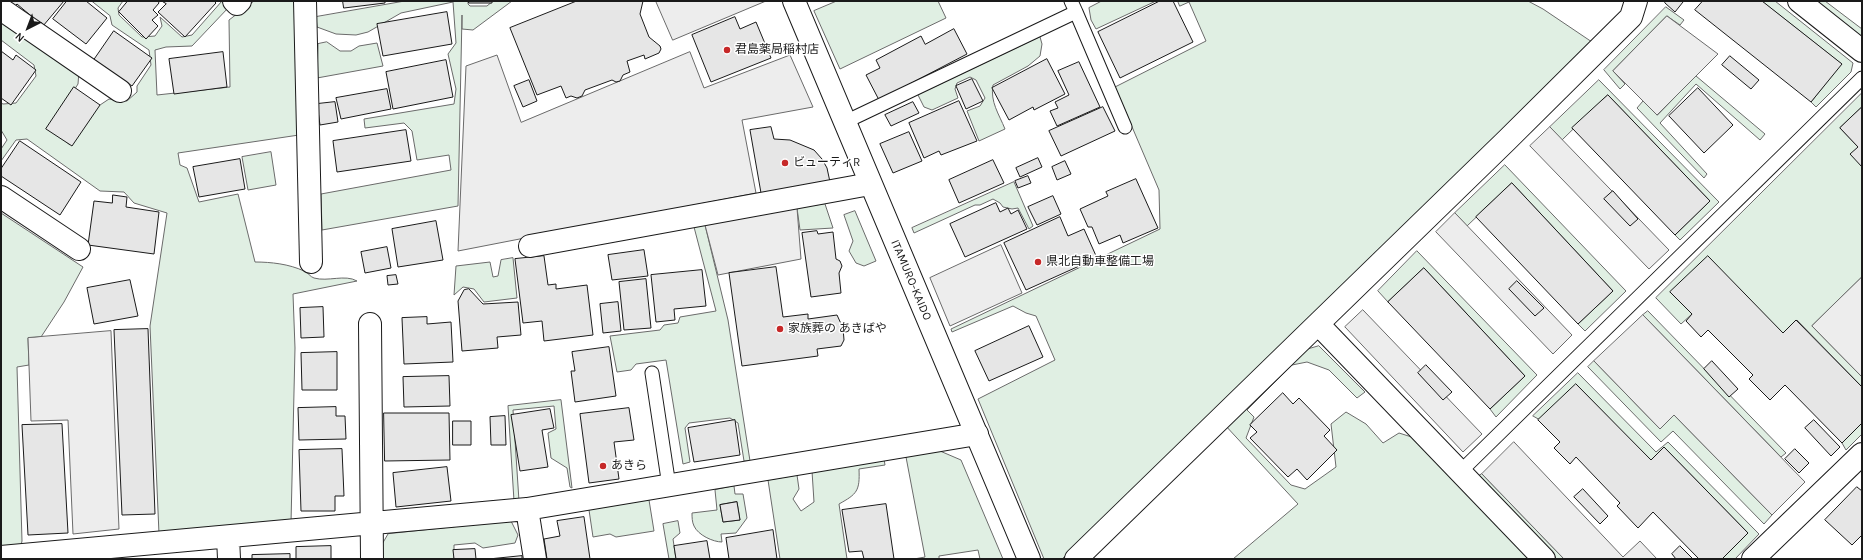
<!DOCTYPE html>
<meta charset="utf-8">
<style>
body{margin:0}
#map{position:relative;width:1863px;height:560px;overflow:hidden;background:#fff;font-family:Karla,sans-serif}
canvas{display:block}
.frame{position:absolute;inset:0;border:2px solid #1a1a1a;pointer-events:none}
.north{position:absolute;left:8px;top:8px;width:40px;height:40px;-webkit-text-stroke:3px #fff;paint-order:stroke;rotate:222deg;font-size:11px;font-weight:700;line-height:16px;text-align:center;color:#1a1a1a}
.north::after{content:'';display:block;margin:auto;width:14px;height:18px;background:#1a1a1a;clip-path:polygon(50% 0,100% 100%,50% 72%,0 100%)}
</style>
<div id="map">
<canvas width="1863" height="560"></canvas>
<div class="frame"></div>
<div class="north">N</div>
</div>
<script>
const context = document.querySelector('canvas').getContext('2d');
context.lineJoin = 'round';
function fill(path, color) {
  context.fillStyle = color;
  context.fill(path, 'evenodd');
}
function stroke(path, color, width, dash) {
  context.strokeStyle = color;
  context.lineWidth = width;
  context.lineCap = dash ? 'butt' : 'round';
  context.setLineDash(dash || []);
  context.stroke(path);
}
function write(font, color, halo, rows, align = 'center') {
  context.font = font + ' Karla,"Noto Sans JP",sans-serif';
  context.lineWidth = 3;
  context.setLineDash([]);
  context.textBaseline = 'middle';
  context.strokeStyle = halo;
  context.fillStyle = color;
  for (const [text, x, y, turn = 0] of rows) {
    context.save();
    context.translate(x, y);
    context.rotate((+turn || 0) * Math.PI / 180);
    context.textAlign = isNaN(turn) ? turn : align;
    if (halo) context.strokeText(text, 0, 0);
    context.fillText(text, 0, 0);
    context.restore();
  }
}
const green = new Path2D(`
 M92,1H123L118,8L119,15L142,37L155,36L162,26L160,17L182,37L192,35L222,1L229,7L192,46L166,47L155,50L157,95L230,87L229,20L254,1H297L299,135L178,153L180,165L187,168L199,202L238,194L255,262C271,262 289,264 304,271C308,272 310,277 314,278C328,282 345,274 357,281L293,294L295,348L291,523L159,534L150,326L167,213L134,203L124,192L100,191L27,139L16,140L1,161V149L7,140L1,130V103L3,104L16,103L36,76L34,65L1,40V20L79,71L78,84L50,128L70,145L94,109L109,99L127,101L137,92V86L151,65L149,50L112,25L110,16Z
 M405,1H468V4L470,6H487L493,1H512L473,30L462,29V15L458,206L322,230L321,194L451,170L449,155L417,160L412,131L404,123L365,128L364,119L454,104L456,89L448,54L456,43L453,2L401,13L368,32L356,35L336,34L317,27L316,17Z
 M837,1H938L946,18L840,69L814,11Z
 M1102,1H1156L1096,29L1091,20L1089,8Z
 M1178,1H1528L1543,9L1592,42L1586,51L1062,559H1044L978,399L1055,360L1036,316L1026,313L1013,306L952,332L951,329L1160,229L1159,190L1115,87L1206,41L1189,2L1180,6Z
 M1762,1H1775L1853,63L1851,72L1816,107L1811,102L1841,64Z
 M1814,1H1825L1862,29V38Z
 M1666,7L1684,20L1680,25L1667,16L1613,71L1625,84L1620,89L1604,70Z
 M1040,37L1042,44L1040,56L1028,66L993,85C990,102 999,114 1005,129L979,141L967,111L980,106L985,98L976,80L970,77L957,83L955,89L958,98L932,110L924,107L918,95Z
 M327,42L340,51H351L359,46L377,43L383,66L317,78L318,44Z
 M1696,76L1765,134L1760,140L1696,84L1660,123L1707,174L1704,178L1637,108L1643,101L1657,115Z
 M1599,80L1719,202L1680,240L1675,235L1710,201L1608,95L1562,140L1550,127Z
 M1862,93V107L1840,128L1862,151V277L1812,326L1862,377V387L1797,320L1783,333L1670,292L1692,314L1681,324L1656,298Z
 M271,152L276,185L248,190L242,157Z
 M1505,165L1626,291L1585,331L1578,324L1613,291L1512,183L1467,226L1455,213Z
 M1014,182L1033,226L1029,229L1018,208L1012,209L1003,207L1000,203L993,199L980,205H975L914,233L912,228Z
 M825,204L833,228L800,230L797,208Z
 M855,211L876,261L864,266L856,263L849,251L853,241L844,215Z
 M1,213L83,267L64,302L41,337L28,338L29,365L17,367L22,541L18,559H1Z
 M705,225L728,320L750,461H744L738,423L730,418L689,423L685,428L690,462L683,464L666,360L636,364L631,370L617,372L610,336L660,330L664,325L678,323L680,317L716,311L694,227Z
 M1417,251L1537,375L1496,417L1490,409L1525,376L1424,268L1388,302L1378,291Z
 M513,258L517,298L484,302L474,289L463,287L454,295L456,266L490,262L493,277L498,276L501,260Z
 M1648,311L1786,453L1781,457L1643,315Z
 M1319,346L1365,392L1357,398L1329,370L1307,362L1292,365L1247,410L1254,417L1246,438L1291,485L1305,489L1336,467L1331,424L1346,412L1366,424L1383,443L1399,433L1418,439L1533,559H1233L1298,504L1224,424L1298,352Z
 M1594,361L1660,429L1674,415L1772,515L1764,524L1673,431L1661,442L1588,367Z
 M1578,373L1656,452L1668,442L1759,534L1735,559H1722L1748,533L1666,449L1652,462L1577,385L1540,420L1533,416Z
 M561,400L572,488L570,487L567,468L551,458L548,433L556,429L554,406L513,410L519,501H514L508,406Z
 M1862,423V434L1846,450L1842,443Z
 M940,451L961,460L1003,559H980L978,550L939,556V559H914L925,557L906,457Z
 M884,459L885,465L859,469C860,491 857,494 839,504L847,559H780L768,480L797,475L799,489L793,499L801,511L814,502L812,471Z
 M1482,474L1564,559H1556L1477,477Z
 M734,486L735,494H743L747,518L736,533L721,534L722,542C713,542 698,535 694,526C692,522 692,517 692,513L717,510L715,490ZM737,502L740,520L723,522L720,505Z
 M649,500L654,531L616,537L610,534L593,537L589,510Z
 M511,521L518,535L515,543L483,548L475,543L454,545V559H381V546L388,534Z
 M678,521L680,533L673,539L676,559H669L663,524Z`);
fill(green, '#e0efe3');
stroke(green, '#6a6a6a', 1);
const parking = new Path2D(`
 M656,1H766L673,40Z
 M1667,16L1718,54L1657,115L1613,71Z
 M690,52L704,88L790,55L813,107L742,120L756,193L458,251L466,66L497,55L521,122Z
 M1550,127L1669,250L1649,269L1530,146Z
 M797,208L801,259L718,275L705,225Z
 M1455,213L1572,335L1553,354L1436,232Z
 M1001,245L1022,293L950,326L930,278Z
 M1862,277V377L1812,326Z
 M1363,310L1482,434L1463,452L1345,327Z
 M1643,315L1805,482L1772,515L1674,415L1660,429L1594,361Z
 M111,331L119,529L73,534L68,420L31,421L28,338Z
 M1514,442L1623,557L1640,541L1657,559H1564L1482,474Z`);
fill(parking, '#ededed');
stroke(parking, '#6a6a6a', 1);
const building = new Path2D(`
 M9,1H64L43,26L17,4L15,6Z
 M67,1H86L107,18L86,44L53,19Z
 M128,1H158L159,3L153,10L158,15L152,20L158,26L146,39L119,12Z
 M162,1H214L216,3L185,37L158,12L166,4Z
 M343,1H385V3L344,8Z
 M469,1H492V3H469Z
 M577,1H643L640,14L649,37L660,46L661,49L659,53L645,59L644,55L627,61L630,72L623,75L620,81L616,82L612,80L585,90L582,96L577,98L571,96L566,98L561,86L537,95L510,28Z
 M1160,1H1173L1193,42L1120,78L1098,32Z
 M1666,1H1682L1683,2L1675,12L1665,3Z
 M1703,1H1762L1842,64L1811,102L1695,10Z
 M447,12L452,44L383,56L377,24Z
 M735,17L740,29L756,22L771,58L711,82L692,35Z
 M954,29L967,54L879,100L866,75L880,68L876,60L921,36L925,44Z
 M114,31L152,58L132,86L94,60Z
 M1,51L13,60L16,55L36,70L11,105L1,98Z
 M223,52L227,87L174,94L169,59Z
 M1730,56L1759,80L1751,89L1722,65Z
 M1047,59L1065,94L1034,110L1033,107L1009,120L992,88Z
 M446,60L453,97L393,109L386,72Z
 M1079,62L1100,107L1057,126L1050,111L1058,108L1055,102L1069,95L1058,71Z
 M972,79L983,101L966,109L956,86Z
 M529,80L537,101L523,107L514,86Z
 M74,87L100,105L72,146L46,129Z
 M1698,88L1733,125L1704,153L1669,116Z
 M387,89L391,109L341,119L336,98Z
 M1608,95L1710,201L1675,235L1572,128Z
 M959,101L977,141L941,155L939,151L924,158L909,123Z
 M335,102L338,122L320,125L317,104Z
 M913,102L919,113L891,126L885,115Z
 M1103,107L1115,131L1061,156L1049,131Z
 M1862,107V167L1850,154L1858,147L1840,128Z
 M771,127L774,139L790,140L814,150L822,159L827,168L830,182L761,193L750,130Z
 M406,130L411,161L337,172L333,141Z
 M909,132L922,161L893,173L880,144Z
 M20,141L81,182L60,215L1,176V169Z
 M1038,158L1042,167L1020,177L1016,168Z
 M240,159L245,189L199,197L193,167Z
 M993,160L1004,183L959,203L949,180Z
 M1065,161L1071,174L1057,180L1052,167Z
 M1028,176L1031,183L1018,188L1015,181Z
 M1136,179L1158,228L1123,243L1120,235L1099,244L1092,227H1088L1080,209L1108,196L1106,192Z
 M1512,183L1613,291L1578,324L1476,217Z
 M1613,191L1638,219L1630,226L1604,199Z
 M113,195L127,197L126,207L159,212L154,254L88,245L94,201L112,203Z
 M1053,196L1061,214L1037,225L1028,207Z
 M996,203L1000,212L1008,208L1011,214L1018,210L1027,229L965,257L950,224Z
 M1060,217L1068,236L1084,229L1097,258L1026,290L1004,243Z
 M436,221L443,260L398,267L392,229Z
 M817,231L818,234L833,232L836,259L840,261L842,266L839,273L841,293L811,297L802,233Z
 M387,247L391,268L365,273L361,252Z
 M644,250L648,276L612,280L608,255Z
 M544,256L548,285L556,284V289L587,285L593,335L544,341L542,321L523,323L515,259Z
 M1708,256L1783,333L1796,320L1862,387V423L1842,443L1785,385L1770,400L1749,379L1753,375L1708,330L1701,337L1686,321L1692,314L1670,292Z
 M776,267L783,317L808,314V319L837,315L843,328L844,340L841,346L817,349L818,356L742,366L729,273Z
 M1424,268L1525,376L1490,409L1388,302Z
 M702,270L706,306L674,309L675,320L656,322L651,275Z
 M396,275L398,284L388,285L387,276Z
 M646,279L651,328L624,330L619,282Z
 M130,280L138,316L94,324L87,288Z
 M1517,281L1544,308L1535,316L1509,289Z
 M469,289L483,304L518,302L521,335L497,337L498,348L462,351L458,301L464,290Z
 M618,302L621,331L603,333L600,304Z
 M323,307L324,337L301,338L300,308Z
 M427,317V324L451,322L453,362L404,364L402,318Z
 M1029,326L1043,357L989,381L975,351Z
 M148,329L155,514L122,515L114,330Z
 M609,347L616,396L575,402L571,371H575L572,352Z
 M337,352V390H302L301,353Z
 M1712,361L1738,389L1729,397L1704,369Z
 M1426,365L1452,392L1443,400L1418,373Z
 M449,376L450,406L404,407L403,377Z
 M1576,384L1651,460L1664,447L1748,533L1722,559H1699L1653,512L1638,528L1617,506L1620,503L1576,457L1570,464L1554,448L1560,442L1538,420Z
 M1283,393L1293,404L1299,398L1330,430L1324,436L1337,450L1307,480L1297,469L1288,477L1250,438L1257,432L1250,425Z
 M336,407V416H345L346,439L299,440L298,408Z
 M629,408L634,440L614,442L619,479L589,483L580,414Z
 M550,409L554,428L542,430L548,467L520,471L511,415Z
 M384,413H449L450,460L385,461Z
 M505,416L506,445H491L490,417Z
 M735,420L740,455L694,462L688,428Z
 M1814,420L1840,447L1831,456L1805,428Z
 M453,421H471V445H453Z
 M62,424L68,533L28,535L22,425Z
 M342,449L344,496H335V511H301L299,450Z
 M1795,449L1809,463L1799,473L1785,459Z
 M447,467L451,501L396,507L393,473Z
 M1857,487L1862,491V535L1852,545L1825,520Z
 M1583,489L1608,516L1600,524L1574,497Z
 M737,502L740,520L723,522L720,505Z
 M886,504L894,559H864L862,551L849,552L842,510Z
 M584,517L590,559H547L544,539L560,536L557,521Z
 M773,530L777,559H729L726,538Z
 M707,541L710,559H676L674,546Z
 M331,546V559H296V547Z
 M1680,546L1693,559H1676L1672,554Z
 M475,549L476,559H454L453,550Z
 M290,554V559H252V555Z
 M522,556V559H489Z`);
fill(building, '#e6e6e6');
stroke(building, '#1a1a1a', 1);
const service = new Path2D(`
 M1076,12L1125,127
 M845,122L1076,12L1071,1
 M652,373L669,486
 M1460,472L1862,78`);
const minor = new Path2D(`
 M234,1L237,4L240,1
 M305,1L311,262
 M1799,1L1862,51
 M1,9L120,91
 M1,197L79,249
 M530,246L870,184
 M370,324L372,559
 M1318,324L1544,559
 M527,509L535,559
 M228,537L229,559
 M1,557L527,509L977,434
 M1076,559L1507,140L1631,17L1636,1
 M1753,559L1862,454`);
const secondary = new Path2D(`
 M794,1L1029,559`);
stroke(service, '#1a1a1a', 15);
stroke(minor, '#1a1a1a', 24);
stroke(secondary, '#1a1a1a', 24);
stroke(service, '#fff', 13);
stroke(minor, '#fff', 22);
stroke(secondary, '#fff', 22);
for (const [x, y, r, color] of [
 [727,50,4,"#c62828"],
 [785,163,4,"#c62828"],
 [1038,262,4,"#c62828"],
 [780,329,4,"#c62828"],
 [603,466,4,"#c62828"]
]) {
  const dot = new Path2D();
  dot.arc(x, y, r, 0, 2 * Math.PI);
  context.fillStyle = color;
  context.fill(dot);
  stroke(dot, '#fff', 1.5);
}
write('12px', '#1a1a1a', '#fff', [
 ["君島薬局稲村店",735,50],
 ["ビューティR",793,163],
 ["県北自動車整備工場",1046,262],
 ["家族葬の あきばや",788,329],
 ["あきら",611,466]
], 'left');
write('12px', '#1a1a1a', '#fff', [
 ["ITAMURO-KAIDO",911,280,67]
]);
</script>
